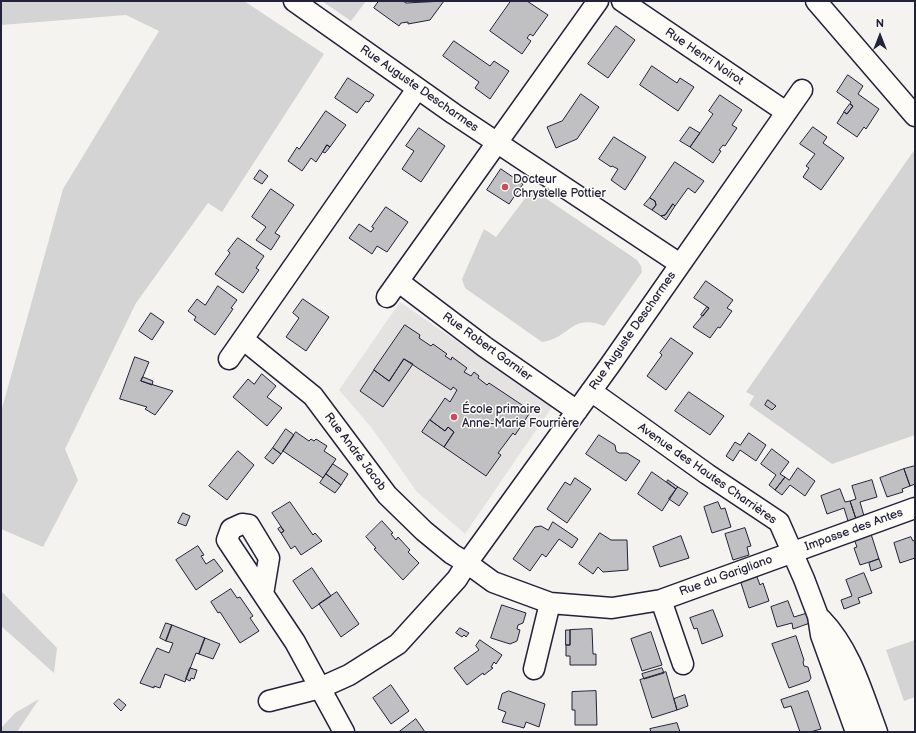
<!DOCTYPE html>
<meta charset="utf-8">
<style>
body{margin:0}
#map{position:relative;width:916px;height:733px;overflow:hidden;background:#f4f3ef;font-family:"Balsamiq Sans",sans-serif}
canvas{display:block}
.frame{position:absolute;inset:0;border:2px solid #22223b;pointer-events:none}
.north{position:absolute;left:860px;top:16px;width:40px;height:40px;-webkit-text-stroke:3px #fdfcf7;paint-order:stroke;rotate:0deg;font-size:11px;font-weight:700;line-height:16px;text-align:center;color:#22223b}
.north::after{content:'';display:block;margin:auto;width:14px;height:18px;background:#22223b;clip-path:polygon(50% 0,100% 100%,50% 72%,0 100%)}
</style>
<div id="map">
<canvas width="916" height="733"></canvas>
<div class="frame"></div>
<div class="north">N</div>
</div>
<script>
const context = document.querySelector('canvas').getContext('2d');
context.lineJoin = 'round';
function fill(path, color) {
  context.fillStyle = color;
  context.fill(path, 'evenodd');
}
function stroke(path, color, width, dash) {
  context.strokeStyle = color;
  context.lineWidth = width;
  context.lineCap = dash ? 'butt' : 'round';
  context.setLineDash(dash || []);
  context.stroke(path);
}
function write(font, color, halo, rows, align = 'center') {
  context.font = font + ' "Balsamiq Sans",sans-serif';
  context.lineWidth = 3;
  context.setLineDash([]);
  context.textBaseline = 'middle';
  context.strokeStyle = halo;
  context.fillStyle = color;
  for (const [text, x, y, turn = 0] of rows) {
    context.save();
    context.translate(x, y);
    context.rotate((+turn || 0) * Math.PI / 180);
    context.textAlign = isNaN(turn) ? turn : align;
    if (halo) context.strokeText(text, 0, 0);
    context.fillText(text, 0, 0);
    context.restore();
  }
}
fill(new Path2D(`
 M400,302L552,407L465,534L417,492L371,427L339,390Z`), '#e4e3e2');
fill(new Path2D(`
 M1,1H244L324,54L222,212L208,203L136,303L65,449L78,480L43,547L1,529V412L63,189L159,31L126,15L1,25Z
 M322,1H366L351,21Z
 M915,149V435L832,464L749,405L754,396L746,392Z
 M532,189L637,260L641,266L642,272L604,326C570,313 571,338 542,342L465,288L462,279L484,229L496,237Z
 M1,591L57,648L54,673L1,626Z
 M915,640V697L904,701L886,650Z
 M39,699L17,732H1V728L15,713Z`), '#d5d4d5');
const building = new Path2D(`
 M379,1H403L406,3L444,1L430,20L408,24V22L401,23L399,26L374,8Z
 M511,1H527L548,15L533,36L530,34L527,38L531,41L522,54L490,31Z
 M616,26L635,40L608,78L588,64Z
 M454,41L490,66L494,61L509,71L490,99L475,88L479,82L443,56Z
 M652,66L677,83L680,78L694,87L678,111L640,85Z
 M848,75L863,86L858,94L879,109L866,129L864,127L857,137L837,123L844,112L847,114L853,106L850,104L851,102L837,92Z
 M348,78L374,95L369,102L366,101L357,113L335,98Z
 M581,94L599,107L577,139L556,148L547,127L562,121Z
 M720,95L742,110L732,125L737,128L725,146L723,145L719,150L721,151L713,163L690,147L713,114L709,111Z
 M850,104L853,106L847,114L844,112Z
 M326,111L346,125L330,147L327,145L316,162L311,158L302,171L288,161L297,147L299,149Z
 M690,127L700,133L690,147L680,141Z
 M813,127L827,137L823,143L844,158L821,190L803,177L809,168L806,166L815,154L800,144Z
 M419,128L445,146L421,182L402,169L414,151L406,146Z
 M614,137L646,157L625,190L611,180L618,169L612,166L611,167L599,159Z
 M327,145L330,147L325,153L323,152Z
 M675,162L704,181L695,193L688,188L675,206L673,204L665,215L661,216L652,210L656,205L655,201L650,198Z
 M501,169L523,184L509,204L487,190Z
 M260,170L268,176L262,184L254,179Z
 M271,189L294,205L275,233L280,236L271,250L256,240L266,227L252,217Z
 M650,198L655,201L656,205L652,210L644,205Z
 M673,204L675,206L666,220L661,216L665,215Z
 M386,207L408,222L387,252L377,246L372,254L349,238L359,224L371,232L374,228L372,227Z
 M238,238L264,256L256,268L259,270L243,293L215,274L230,253L228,251Z
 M706,281L733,300L727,308L732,311L720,328L718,327L710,338L693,327L709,308L694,298Z
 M218,286L237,300L231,308L233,309L215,335L194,320L196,317L188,311L197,299L205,305Z
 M303,299L329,317L306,351L286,337L299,318L293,313Z
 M707,307L709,308L703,316L701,315Z
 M151,313L164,322L152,340L139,331Z
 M405,325L420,335L419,338L431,346L433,344L447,354L445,356L451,360L452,357L467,368L464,372L471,376L474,372L479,376L478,378L487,385L489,383L531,411L515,435L513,433L498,453L501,455L486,476L444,447L454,432L448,427L445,431L430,420L445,398L450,402L457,390L453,387L451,390L404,359L389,381L374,370Z
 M671,338L693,353L666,390L647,376L662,355L660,353Z
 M135,357L149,362L141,381L173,391L155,415L145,409L147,407L120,399Z
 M404,359L413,364L383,407L360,391L374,370L389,381Z
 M262,374L276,386L267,397L282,408L267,426L233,397L248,379L254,384Z
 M143,377L153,381L152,385L141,381Z
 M689,392L724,416L710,435L675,411Z
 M768,400L776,406L772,410L765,405Z
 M430,420L445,431L448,427L454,432L444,447L422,432Z
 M286,429L294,435L281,454L273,448Z
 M296,432L309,441L311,439L314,441L316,439L327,446L324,451L336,459L323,478L283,451Z
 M749,433L766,445L756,461L740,450L733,461L726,456L735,442L740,445Z
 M599,435L615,445L616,451L619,453H627L640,461L626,481L586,454Z
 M273,448L281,454L273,464L265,458Z
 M772,449L789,462L780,474L785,477L775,490L769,485L776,475L761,464Z
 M238,451L254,465L227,500L209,486Z
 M333,464L348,474L341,485L326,474Z
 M915,466V484L910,486L904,469Z
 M798,468L815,481L805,496L790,485L782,495L775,490L785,477L789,480Z
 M904,469L910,486L902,489L903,492L887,497L880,478Z
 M652,472L676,489L662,511L638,494Z
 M326,474L341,485L335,493L320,483Z
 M575,478L591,489L567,523L547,509L565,482L570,485Z
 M668,480L678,487L676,489L667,482Z
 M872,480L877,497L860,502L864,516L856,519L850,501L856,499L852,486Z
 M678,487L688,493L679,506L669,499Z
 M840,489L845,502L850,501L856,519L848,521L844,508L827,514L821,496Z
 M290,502L313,535L315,533L322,541L301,555L295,546L291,549L281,533L284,531L272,513Z
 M718,502L721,509L725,508L731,527L712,533L704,507Z
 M183,513L190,516L186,526L178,523Z
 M382,521L393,533L391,534L396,540L398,537L410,550L408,552L419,563L403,580L374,549L376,548L366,537Z
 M553,522L578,539L572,548L559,539L546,557L542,554L530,571L513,559L535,527L541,526L548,530Z
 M281,527L284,531L281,533L278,529Z
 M745,528L751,546L747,547L749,555L733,560L725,534Z
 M600,533L611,540H627L628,570L603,572L598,567L593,574L579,564Z
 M871,534L879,559L860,565L854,548L857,547L854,539Z
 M681,536L689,558L660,567L653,547Z
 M911,537L913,541L915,540V558L900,563L894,543Z
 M198,546L204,555L201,556L206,564L214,559L223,571L196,590L176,560Z
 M879,559L882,567L871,571L869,563Z
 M312,568L331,596L312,609L293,581Z
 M864,573L872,593L858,598L860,603L844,609L841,600L852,596L846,580Z
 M757,577L760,585L763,583L769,601L749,608L741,583Z
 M231,589L237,598L240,597L253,616L250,618L259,631L240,643L220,612L218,613L211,602Z
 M337,592L359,624L341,637L319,604Z
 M788,601L794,617L807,613L810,623L793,629L792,623L777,627L771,607Z
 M502,605L526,613L523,623L518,625L517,629L520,630L517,641L510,644L491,638Z
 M713,610L723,636L702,644L697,628L694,629L690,618Z
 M166,623L172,625L166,641L160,638Z
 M172,625L205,638L199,654L196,653L185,682L165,674L160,688L154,686V688L140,683L157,648L169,653L173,643L166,641Z
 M460,628L469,633L466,637L464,635L462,637L456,633Z
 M592,629L593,654H596V665H570V656H566V645H570V630Z
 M566,630H570V645H566Z
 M651,632L662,665L642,671L631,639Z
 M796,636L804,660L803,662L804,666L808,667L811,678L809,681L789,688L772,644Z
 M205,638L220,644L213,659L199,654Z
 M480,640L502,655L496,664L494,662L491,667L493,668L484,675L483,673L467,685L454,668L479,650L476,646Z
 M190,668L197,670L194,679L191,678L190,681L186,679Z
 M662,668L664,673L644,679L642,674Z
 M666,672L677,710L652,718L640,680Z
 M391,685L409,711L391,724L373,698Z
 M509,691L545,704L539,727L526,722L524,728L502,722L506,712L498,709L502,694Z
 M596,691L597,725H575V710H572V692Z
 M808,691L821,729L810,732H800L791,706L784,708L781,700Z
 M685,695L688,706L677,710L674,699Z
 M119,699L126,705L121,711L114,704Z
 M416,719L425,732H399Z
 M677,723L680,732H651L650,729Z`);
fill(building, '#c0bfc2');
stroke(building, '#22223b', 1);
const minor = new Path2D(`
 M294,1L454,114L680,264
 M622,1L786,112
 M816,1L915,116
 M399,282L485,347L577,411
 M387,297L598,1
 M244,340L313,396L387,495L424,531L452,554L467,563L610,365L802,90
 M229,359L417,89
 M591,391L707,474L779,522L804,579L818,616L821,635L856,732
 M242,524L249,525L269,558L263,594L227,540L231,529Z
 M263,594L295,642L344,732
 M661,600L683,664
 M821,619C851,650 862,692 877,732
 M534,669L550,603L612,608L661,600L915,508
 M269,701L320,688L349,675L398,644L457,579L467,563L493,582L550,603`);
stroke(minor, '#22223b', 23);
stroke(minor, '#fdfcf7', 20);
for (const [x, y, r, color] of [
 [505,187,4,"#d1495b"],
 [454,417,4,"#d1495b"]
]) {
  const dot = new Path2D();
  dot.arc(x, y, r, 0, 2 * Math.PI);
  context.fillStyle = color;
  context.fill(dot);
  stroke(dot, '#fdfcf7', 1.5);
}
write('12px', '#22223b', '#fdfcf7', [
 ["Rue Henri Noirot",704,57,34],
 ["Rue Auguste Descharmes",419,89,35],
 ["Rue Auguste Descharmes",633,331,-55],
 ["Rue Robert Garnier",487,347,36],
 ["Rue André Jacob",355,452,53],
 ["Avenue des Hautes Charrières",707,474,35],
 ["Impasse des Antes",854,530,-20],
 ["Rue du Garigliano",726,576,-20]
]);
write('12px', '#22223b', '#fdfcf7', [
 ["Docteur",513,180],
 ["Chrystelle Pottier",513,194],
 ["École primaire",462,410],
 ["Anne-Marie Fourrière",462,424]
], 'left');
</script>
